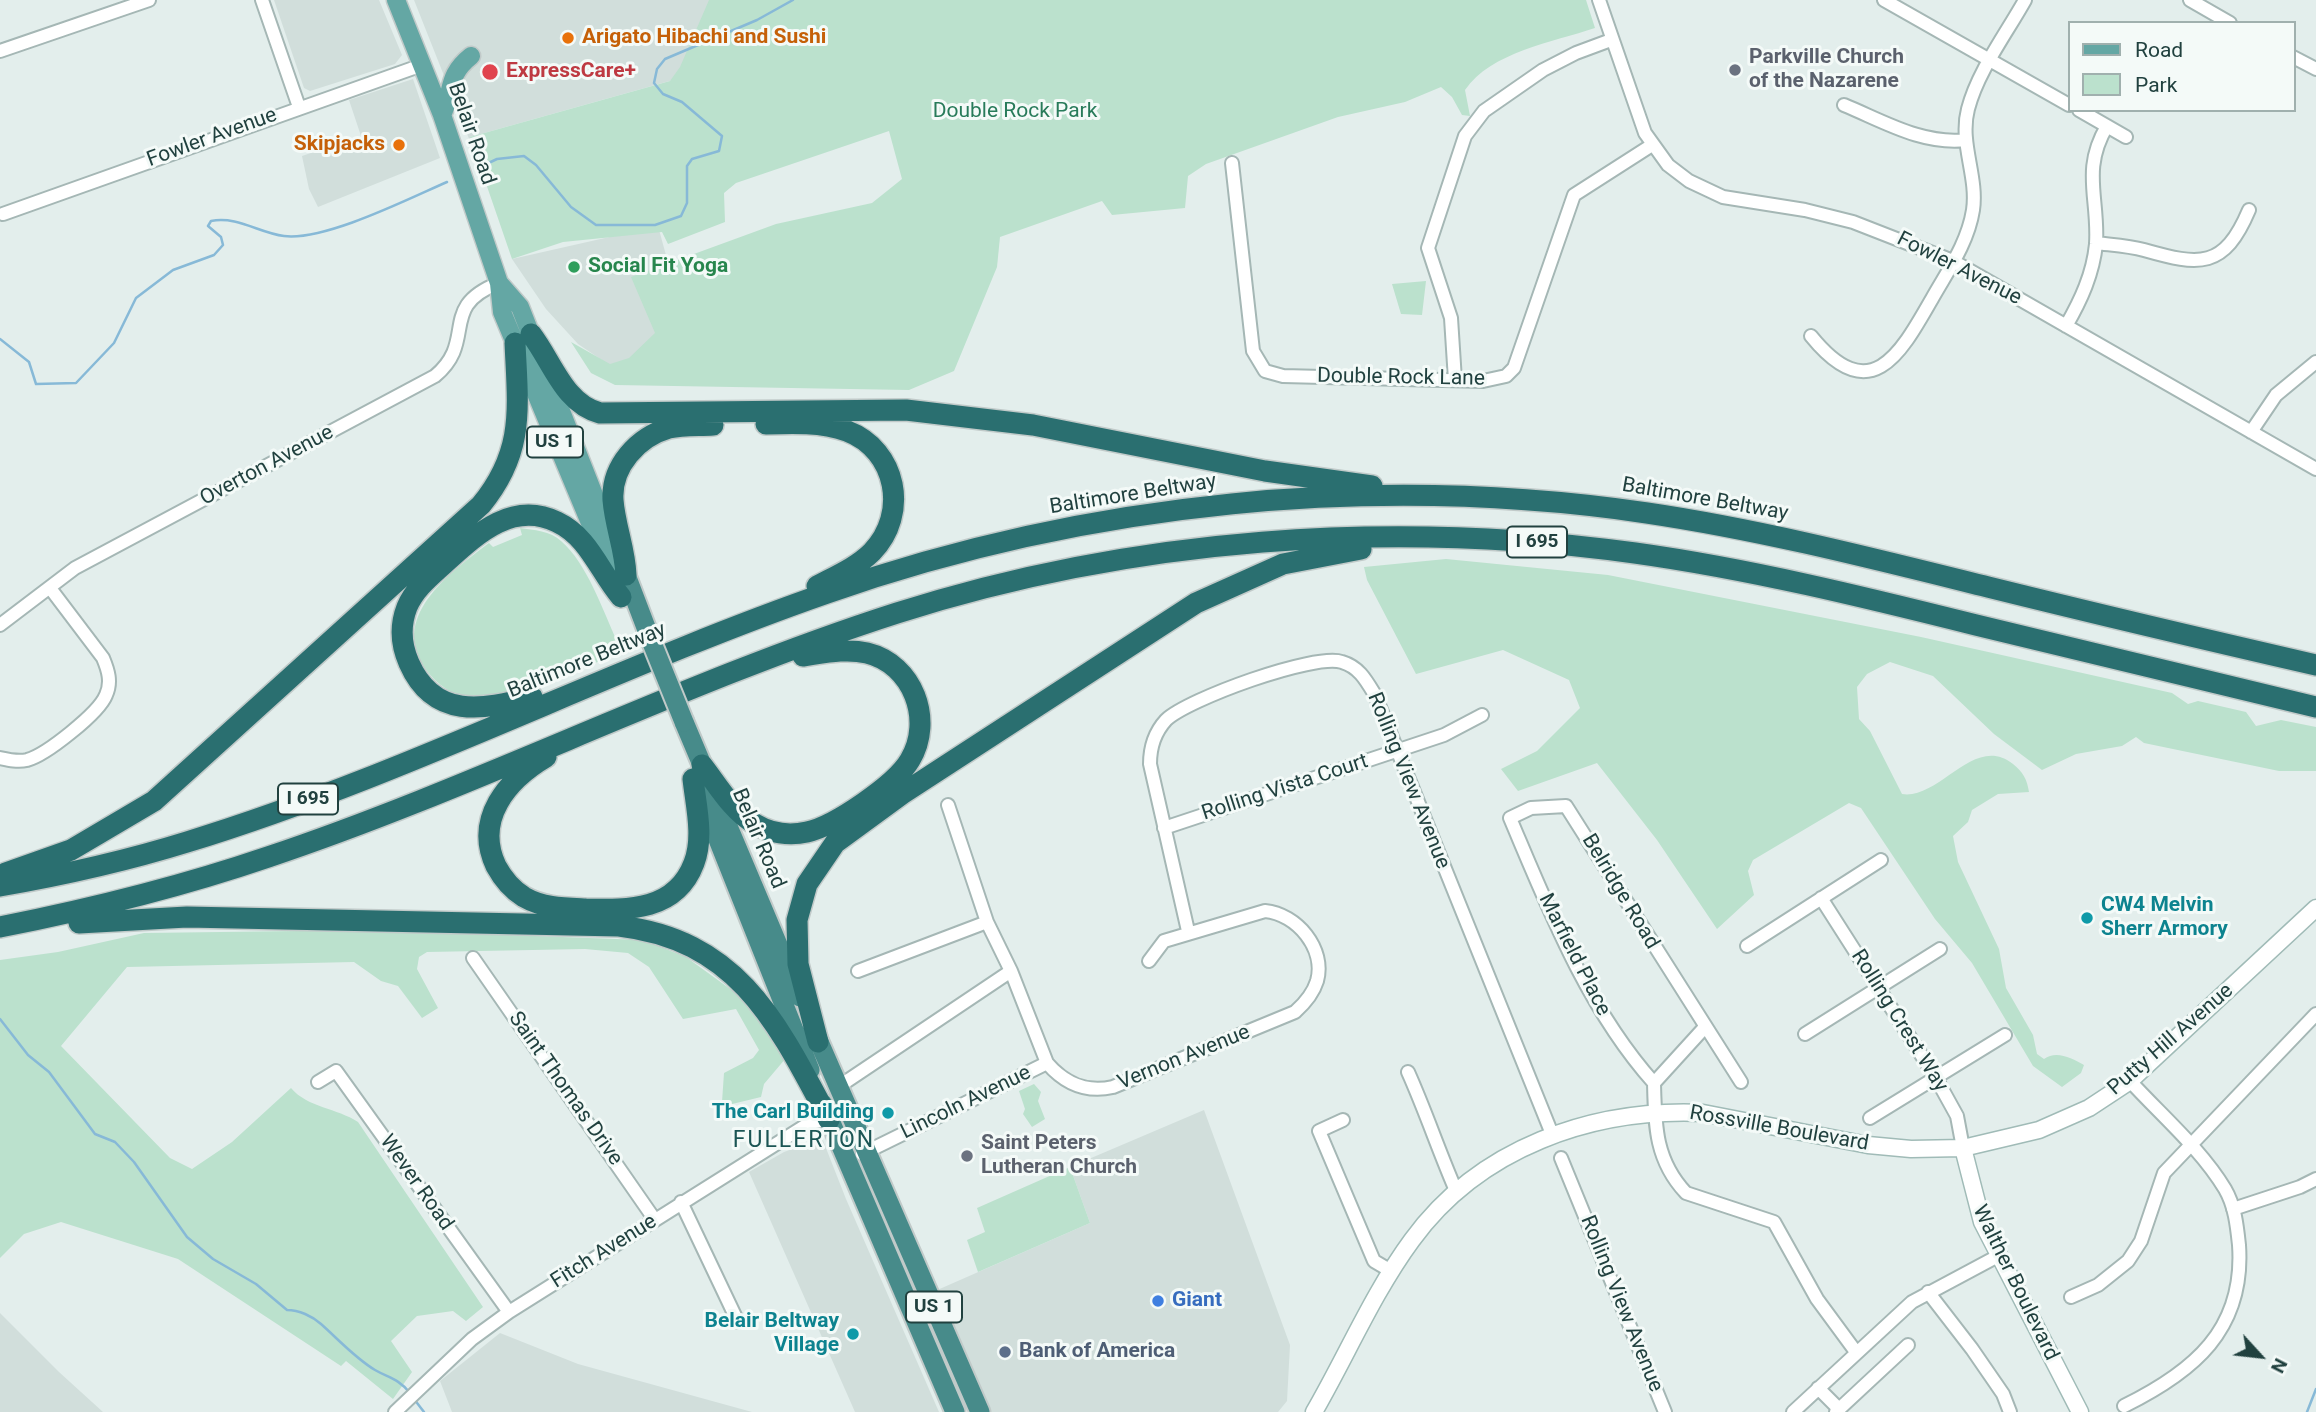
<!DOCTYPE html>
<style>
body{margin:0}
#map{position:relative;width:2316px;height:1412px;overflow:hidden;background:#e3eeec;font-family:Roboto,sans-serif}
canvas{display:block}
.legend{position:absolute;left:2068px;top:21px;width:228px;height:91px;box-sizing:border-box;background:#f4faf8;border:2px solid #a0b0ae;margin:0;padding:9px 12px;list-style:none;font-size:21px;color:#21413f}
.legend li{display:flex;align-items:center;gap:14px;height:35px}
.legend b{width:35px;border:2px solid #a0b0ae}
.north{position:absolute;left:2225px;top:1321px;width:70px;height:70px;-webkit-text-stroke:5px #f4faf8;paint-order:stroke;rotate:117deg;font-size:19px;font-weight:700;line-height:28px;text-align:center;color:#21413f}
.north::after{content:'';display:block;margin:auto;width:24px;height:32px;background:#21413f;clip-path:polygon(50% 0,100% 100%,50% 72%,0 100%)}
</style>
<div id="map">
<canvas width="2316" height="1412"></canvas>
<ul class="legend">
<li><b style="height:9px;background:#64a7a4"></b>Road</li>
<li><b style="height:19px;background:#bbe1cd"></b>Park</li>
</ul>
<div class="north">N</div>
</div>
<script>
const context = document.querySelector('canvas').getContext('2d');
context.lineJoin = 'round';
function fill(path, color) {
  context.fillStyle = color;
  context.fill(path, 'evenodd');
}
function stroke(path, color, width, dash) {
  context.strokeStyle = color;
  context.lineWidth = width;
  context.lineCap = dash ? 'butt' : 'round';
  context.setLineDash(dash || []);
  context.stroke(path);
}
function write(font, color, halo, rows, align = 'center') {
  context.font = font + ' Roboto,sans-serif';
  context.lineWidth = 6;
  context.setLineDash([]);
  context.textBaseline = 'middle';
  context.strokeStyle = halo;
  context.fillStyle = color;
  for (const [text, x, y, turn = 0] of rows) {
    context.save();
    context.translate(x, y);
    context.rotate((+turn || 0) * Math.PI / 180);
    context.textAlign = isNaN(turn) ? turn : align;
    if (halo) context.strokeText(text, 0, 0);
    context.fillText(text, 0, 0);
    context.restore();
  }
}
fill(new Path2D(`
 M274,0H379L402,55L395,64L310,91L304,88Z
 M414,0H713L691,75L470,137L483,174Z
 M413,79L440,158L318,207L309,189L302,156L361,136L349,100Z
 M658,226L701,383L627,377L578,344L546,309L512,259Z
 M1204,1110L1290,1345L1287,1401L1278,1412H991L935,1291L1090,1223L1070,1167Z
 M822,1138L846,1199L939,1412H855L749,1172L784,1152Z
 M0,1313L59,1372L103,1412H0Z
 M500,1333L578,1364L752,1412H452L440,1381Z`), '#d1dedb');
fill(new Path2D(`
 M709,0H1586L1595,28C1553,42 1491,52 1465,90L1470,116L1462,115L1452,97L1441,87L1405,102L1338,117L1206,164L1188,176L1185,208L1112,215L1102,201L1000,237L997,267L954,371L909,390L615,385L591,373L571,342L610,364L629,358L655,333L631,277L776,224L872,203L902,179L889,131L736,183L724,193L725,222L668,244L662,232L563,242L512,259L470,137L670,81L680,67Z
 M1426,281L1422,315L1401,314L1392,284Z
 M520,528C533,530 551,531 561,541C587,563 603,611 617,641V653C577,671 509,707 464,697C448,693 431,679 423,665C391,615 453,570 489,543L493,547L522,535Z
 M1446,559L1608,575L1921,637L2172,693L2188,704L2198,701L2246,712L2256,726L2281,720L2316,727V771H2279L2144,743L2136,737L2122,746L2076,754L2042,770L1994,734L1933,676L1890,662L1867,674L1857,687L1859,719L1870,731L1902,794C1940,800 1974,733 2013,764C2023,772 2027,779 2029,792L1998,794L1972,810L1968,822L1953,836L1958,862L1999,949L2006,988L2033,1035L2037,1054L2044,1059C2056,1050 2072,1058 2084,1065L2081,1073L2062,1087L2033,1066L1972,963L1935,919L1861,808L1849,803L1753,860L1748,871L1754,895L1717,929L1657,840L1597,763L1518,791L1501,769L1537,751L1580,708L1569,680L1503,650L1416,674L1367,580L1364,567Z
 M373,930L643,940L686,957L751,1004L786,1058L764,1084L761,1097L728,1105L722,1102L724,1073L753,1058L759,1050L736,1009L683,1019L649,967L628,953L585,949L427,952L419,957L417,969L438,1008L422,1018L398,986L381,981L354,962L127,967L61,1046L170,1158L192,1169L232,1142L291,1088C308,1108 337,1108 358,1122L483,1307L466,1321L453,1311L417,1316L391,1341L412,1372L393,1399L346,1361L341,1366L178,1259L61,1222L24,1234L0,1258V960L58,952L144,933Z
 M1034,1084L1041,1092L1038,1101L1045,1119L1032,1127L1023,1114L1025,1109L1019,1091Z
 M1070,1167L1090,1223L978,1272L967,1240L985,1232L977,1208Z`), '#bbe1cd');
stroke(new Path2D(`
 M478,168L497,159L524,156L536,165L571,207L596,225H655L681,216L687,203V166L692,159L719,151L722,136L682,102L663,94L654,83L657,69L665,59L757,20L793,0
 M0,339L29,362L36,384L76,383L114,343L136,298L173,270L214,255L223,245L221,237L208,226L211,221C238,216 259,233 284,236C325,241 408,199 447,182
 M0,1019L28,1055L49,1072L95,1134L115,1142L134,1162L187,1237L213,1259L256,1284L287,1310C299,1310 312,1316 321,1324C338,1339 355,1358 375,1370C389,1378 399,1379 410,1393
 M414,1399L424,1412
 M2307,1412L2316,1389`), '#87b9d7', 2.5);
const minor = new Path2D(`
 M262,0L299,107
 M1599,0L1645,133L1668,165L1689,181L1723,197L1805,210L1853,222L1953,261L2316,469
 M1884,0L2069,105
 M2190,0L2230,23
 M0,51L149,0
 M2293,57L2316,69
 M1844,105C1883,121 1922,145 1966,140
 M2079,110L2126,137
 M1232,163L1253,351L1265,371L1283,376L1483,381L1506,376L1514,368L1574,195L1652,145
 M3,214L422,65
 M2096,243C2112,245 2129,246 2144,250C2200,266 2224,269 2249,210
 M2066,326C2081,300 2093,274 2096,244C2099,198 2081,170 2107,126
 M1811,336C1871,410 1901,353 1933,297C1949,269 1968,242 1973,210C1978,176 1959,143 1968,109C1978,71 2006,34 2025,0
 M1455,380L1451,318L1428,248L1465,136L1484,111L1543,70L1576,53L1611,40
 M2251,432L2276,395L2316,362
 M0,625L75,568L435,376C478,340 437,307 499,283
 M0,758C9,760 18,762 27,760C46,755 99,713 106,695C112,682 108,670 103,658L50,588
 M948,805L987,922L1011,971L1047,1063C1065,1084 1086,1093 1113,1087L1295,1012C1304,1004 1313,994 1317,981C1326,949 1297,914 1265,911L1164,941L1149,961
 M1164,828L1444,735L1482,715
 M1821,898L1936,1078L1957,1116L1963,1148
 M1188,931L1150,764C1150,748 1155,732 1166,720C1188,699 1314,653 1342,662C1359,667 1366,680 1375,695L1552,1134
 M1747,946L1881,860
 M473,958L655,1220
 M858,971L987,922
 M1705,1027L1654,1083C1655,1125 1655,1160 1686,1193L1774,1222L1817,1299L1856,1352
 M1805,1034L1940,949
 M1408,1072C1426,1112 1439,1152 1457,1193
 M318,1082L336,1071L509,1312
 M1654,1083C1587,1008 1549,910 1510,818L1531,808L1566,806L1741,1082
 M838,1087L1011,971
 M1870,1118L2005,1035
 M1343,1120L1319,1131L1374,1261L1391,1271
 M862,1154L1047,1063
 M1561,1158L1665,1412
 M681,1202L738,1322
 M2233,1209L2300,1187L2316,1179
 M1928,1292L1972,1349L2003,1394L2010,1412
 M2071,1297L2098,1285L2128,1261L2141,1241L2164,1173L2316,1014
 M1818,1388L1839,1409
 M2124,1406C2193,1372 2245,1330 2239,1245C2237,1226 2235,1206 2225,1189C2201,1149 2161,1115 2130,1081
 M395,1412L472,1339L509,1312L811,1122L829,1120
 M1793,1412L1912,1302L1998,1256
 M1836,1412L1908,1345`);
const secondary = new Path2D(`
 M1963,1148L1982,1222L2080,1412
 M1314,1412C1347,1355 1373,1293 1412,1240C1479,1148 1592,1108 1703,1113L1868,1145L1911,1149L1963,1148L2039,1130L2089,1108L2130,1081L2316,908`);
const primary = new Path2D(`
 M396,0L442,115L499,283L502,312L608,566
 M442,115C454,90 446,76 471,56
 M499,283L520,307L615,548`);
const trunk = new Path2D(`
 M626,575L650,638
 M684,722L800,997
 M699,792L810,1070
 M813,1028L980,1412
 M823,1104L955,1412`);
const motorway = new Path2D(`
 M531,334C552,361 564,404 600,413L906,410L1033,425L1265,471L1372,486
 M766,424C792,423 822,422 847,431C897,450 909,514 872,552C857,567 836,576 817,586
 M626,575C625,549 615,526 613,500C611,466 638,437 669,428C683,425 699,426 713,425
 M532,697C483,710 434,720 409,663C401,645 400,625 407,607C415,588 431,576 445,563C476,535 512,500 557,522C589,537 599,571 621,597
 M546,757C507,780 474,819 496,866C503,879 511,889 524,897C543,908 564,908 586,909C629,910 676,911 694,863C704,837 696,806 693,779
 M702,765C717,784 732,811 755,824C770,833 789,836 807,832C835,826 896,784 910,760C934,720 913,664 867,653C846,648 824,653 803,656
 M6,873L71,850L154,801L481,505C525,451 518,409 515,343
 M0,886C63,875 126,861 187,842C406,775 611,668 827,593C1088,502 1373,473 1647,513C1762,530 1875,559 1988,587C2097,614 2207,640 2316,665
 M79,923L187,917L619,926C739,940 778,1024 829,1120
 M0,927C91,909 180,887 268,857C480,786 682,682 897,613C1133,538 1389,519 1635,553C1750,569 1864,597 1976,625C2090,653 2203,680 2316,707
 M818,1042L798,964L797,920L807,884L835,843L902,794L1196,603L1283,564L1361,549`);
stroke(minor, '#a5b7b5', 16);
stroke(secondary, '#a0bbb7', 19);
stroke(primary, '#c1cac9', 21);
stroke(trunk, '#c1cac9', 23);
stroke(motorway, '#c1cac9', 24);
stroke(minor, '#fff', 12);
stroke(secondary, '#fff', 16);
stroke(primary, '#64a7a4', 18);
stroke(trunk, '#478b8a', 19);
stroke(motorway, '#2a6f70', 21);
const trunkBridge = new Path2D(`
 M650,638L684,722`);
stroke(trunkBridge, '#c1cac9', 23, []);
stroke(trunkBridge, '#478b8a', 19);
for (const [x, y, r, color] of [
 [568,38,7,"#e8710a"],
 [1735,70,7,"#6b7280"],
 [490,72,9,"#e0444e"],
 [399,145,7,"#e8710a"],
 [574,267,7,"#2e9e5b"],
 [2087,918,7,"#0f9aa8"],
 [888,1113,7,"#0f9aa8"],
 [967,1156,7,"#6b7280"],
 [1158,1301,7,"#3f7fe0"],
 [853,1334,7,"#0f9aa8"],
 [1005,1352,7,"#5c6f8a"]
]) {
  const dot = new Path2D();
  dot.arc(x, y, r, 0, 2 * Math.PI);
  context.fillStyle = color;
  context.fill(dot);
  stroke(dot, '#f4faf8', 2.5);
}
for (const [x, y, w] of [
 [555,442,56],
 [1537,542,60],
 [308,799,60],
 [934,1307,56]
]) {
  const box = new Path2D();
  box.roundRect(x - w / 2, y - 15.5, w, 31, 5);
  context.fillStyle = '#f4faf8';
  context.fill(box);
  stroke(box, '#21413f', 2);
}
write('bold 19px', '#21413f', null, [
 ["US 1",555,442],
 ["I 695",1537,542],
 ["I 695",308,799],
 ["US 1",934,1307]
]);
write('bold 21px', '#c56008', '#f4faf8', [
 ["Arigato Hibachi and Sushi",582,38],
 ["Skipjacks",385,145,"right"]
], 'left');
write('bold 21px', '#5b616d', '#f4faf8', [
 ["Parkville Church",1749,58],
 ["of the Nazarene",1749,82],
 ["Saint Peters",981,1144],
 ["Lutheran Church",981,1168]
], 'left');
write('bold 21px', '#be3a42', '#f4faf8', [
 ["ExpressCare+",506,72]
], 'left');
write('21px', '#287b5a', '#f4faf8', [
 ["Double Rock Park",1015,112]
]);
write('21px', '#21413f', '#f4faf8', [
 ["Belair Road",471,134,71],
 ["Fowler Avenue",212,138,-20],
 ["Fowler Avenue",1959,269,27],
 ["Double Rock Lane",1401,378,1],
 ["Overton Avenue",267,466,-28],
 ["Baltimore Beltway",1133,495,-9],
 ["Baltimore Beltway",1705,500,10],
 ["Baltimore Beltway",587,661,-22],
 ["Rolling View Avenue",1408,781,68],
 ["Rolling Vista Court",1285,788,-18],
 ["Belair Road",758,839,67],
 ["Belridge Road",1620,892,59],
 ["Marfield Place",1574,955,63],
 ["Rolling Crest Way",1899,1021,58],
 ["Putty Hill Avenue",2171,1040,-41],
 ["Vernon Avenue",1184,1058,-22],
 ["Saint Thomas Drive",565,1089,55],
 ["Lincoln Avenue",966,1103,-26],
 ["Rossville Boulevard",1779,1129,10],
 ["Wever Road",416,1183,55],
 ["Fitch Avenue",604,1252,-32],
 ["Walther Boulevard",2015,1283,64],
 ["Rolling View Avenue",1621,1304,68]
]);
write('bold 21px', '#27864d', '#f4faf8', [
 ["Social Fit Yoga",588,267]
], 'left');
write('bold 21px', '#0d838f', '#f4faf8', [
 ["CW4 Melvin",2101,906,"left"],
 ["Sherr Armory",2101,930,"left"],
 ["The Carl Building",874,1113],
 ["Belair Beltway",839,1322],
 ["Village",839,1346]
], 'right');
write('bold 21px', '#366cbe', '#f4faf8', [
 ["Giant",1172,1301]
], 'left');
write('bold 21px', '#4e5e75', '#f4faf8', [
 ["Bank of America",1019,1352]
], 'left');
context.letterSpacing = '2px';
write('23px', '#1b5554', '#f4faf8', [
 ["FULLERTON",804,1141]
]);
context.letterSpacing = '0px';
</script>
